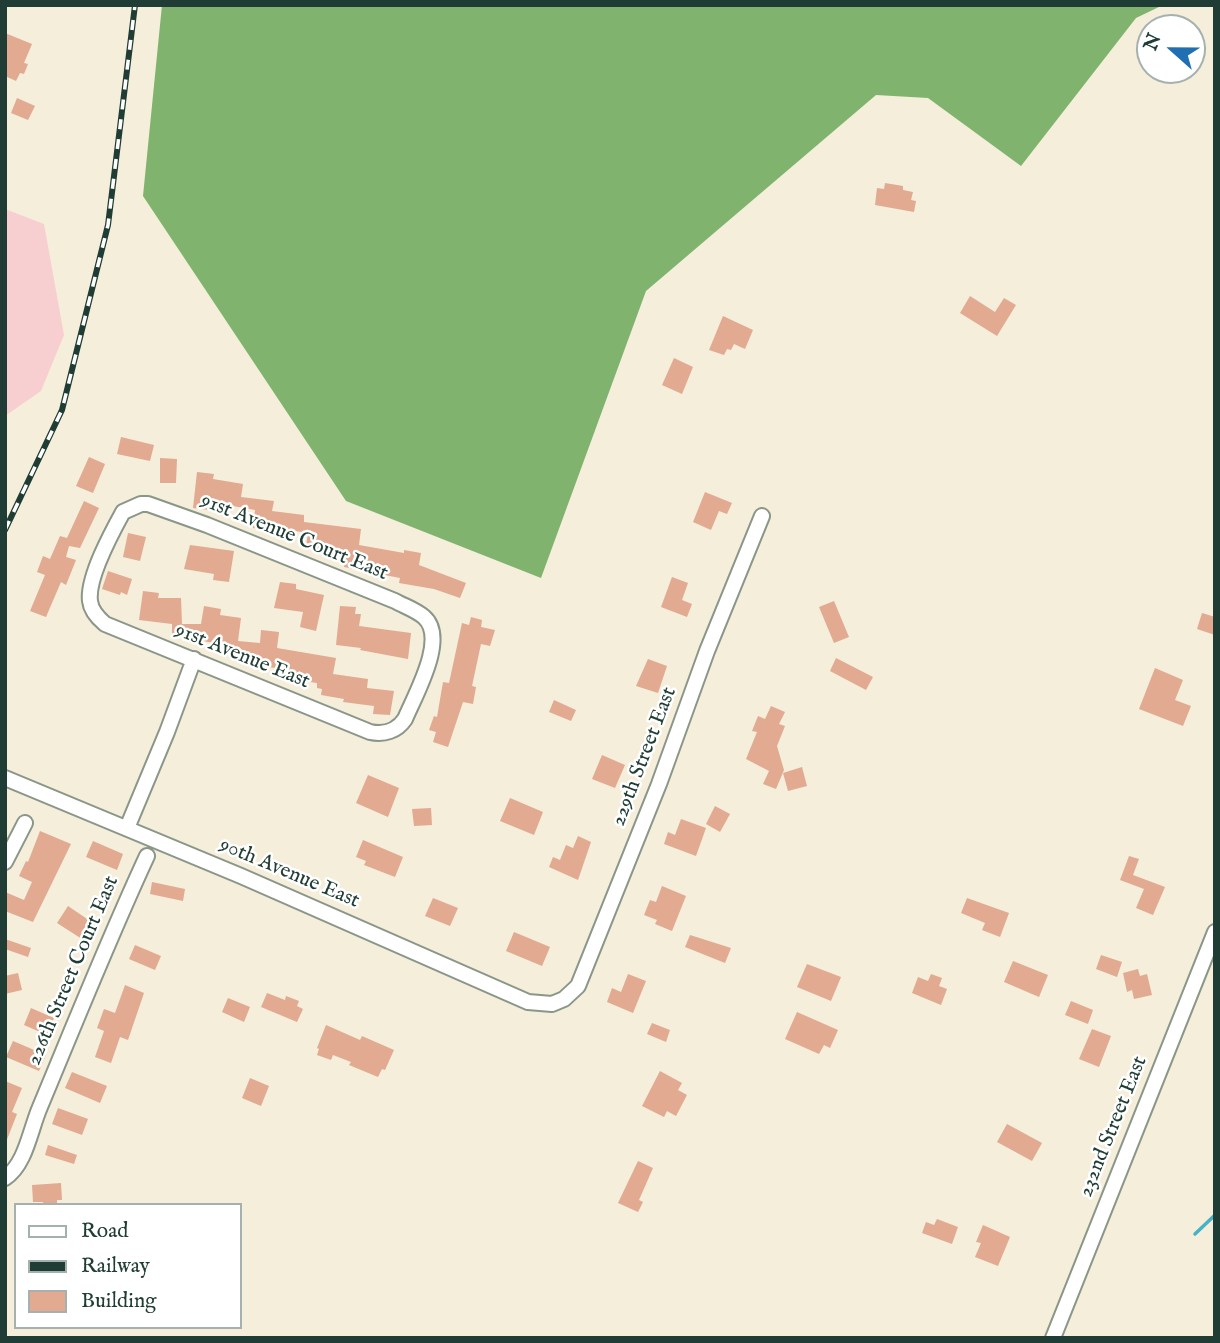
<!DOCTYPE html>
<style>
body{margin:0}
#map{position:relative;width:1220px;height:1343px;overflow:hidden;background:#f4eedb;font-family:"IM FELL English",serif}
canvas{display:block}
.frame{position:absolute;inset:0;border:7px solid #1f3d34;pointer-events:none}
.legend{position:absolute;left:14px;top:1203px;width:228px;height:126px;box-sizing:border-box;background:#fff;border:2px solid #a5b1ae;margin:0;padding:9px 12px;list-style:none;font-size:21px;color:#1f3d34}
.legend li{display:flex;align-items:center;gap:14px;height:35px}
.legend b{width:35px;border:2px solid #a5b1ae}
.north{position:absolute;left:1136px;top:14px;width:70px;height:70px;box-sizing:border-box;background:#fff;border:2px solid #a5b1ae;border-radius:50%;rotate:291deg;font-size:19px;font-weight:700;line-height:28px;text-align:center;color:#1f3d34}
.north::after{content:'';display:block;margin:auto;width:24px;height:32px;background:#1f6fb2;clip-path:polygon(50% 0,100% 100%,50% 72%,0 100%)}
</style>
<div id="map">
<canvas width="1220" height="1343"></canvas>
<div class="frame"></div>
<ul class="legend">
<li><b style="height:9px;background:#fff"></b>Road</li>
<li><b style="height:9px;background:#1f3d34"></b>Railway</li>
<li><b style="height:19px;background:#e1aa91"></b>Building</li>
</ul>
<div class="north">N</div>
</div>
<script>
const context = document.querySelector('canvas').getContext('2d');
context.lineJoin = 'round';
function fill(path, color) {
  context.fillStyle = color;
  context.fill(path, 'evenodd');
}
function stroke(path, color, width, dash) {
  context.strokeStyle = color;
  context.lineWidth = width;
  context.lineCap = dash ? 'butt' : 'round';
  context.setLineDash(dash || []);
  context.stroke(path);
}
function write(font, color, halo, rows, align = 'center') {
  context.font = font + ' "IM FELL English",serif';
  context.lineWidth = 5;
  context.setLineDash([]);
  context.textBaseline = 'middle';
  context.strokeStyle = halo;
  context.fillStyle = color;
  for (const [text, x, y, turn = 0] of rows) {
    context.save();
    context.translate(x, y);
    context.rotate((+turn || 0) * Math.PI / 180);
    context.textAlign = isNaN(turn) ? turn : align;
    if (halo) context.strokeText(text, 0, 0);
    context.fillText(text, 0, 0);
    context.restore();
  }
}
fill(new Path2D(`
 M5,209L44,224L64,335L41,391L5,416Z`), '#f7cfd0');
fill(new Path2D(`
 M162,5H1158L1161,6L1136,18L1021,166L928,98L876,95L646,291L541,578L346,501L143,196Z`), '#80b36e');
stroke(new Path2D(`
 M1195,1234L1215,1215`), '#47b1c5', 3.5);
fill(new Path2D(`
 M5,33L32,44L24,63L28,64L24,74L20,73L16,81L5,76Z
 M17,98L35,106L28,120L11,113Z
 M885,183L903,186V190L913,192L911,200L916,201L914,212L875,205L877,188L884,189Z
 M970,296L995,312L1004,298L1016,305L997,336L960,313Z
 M723,316L753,330L745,349L734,344L731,350L727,349L724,355L709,350Z
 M674,358L693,367L682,394L662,385Z
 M121,437L154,445L150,461L117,454Z
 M89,457L105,464L93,493L76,486Z
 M160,458L177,459L176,483H160Z
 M197,472L214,474L213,479L243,484L241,497L274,501L272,511L304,515V522L361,529L359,545L404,553V550L421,553L419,565L466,583L460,598L434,589L399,583L400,578L344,567L346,552L334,550L333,555L313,552L314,547L306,546L308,533L270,527V530L253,528L255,510L211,502L210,510L193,508Z
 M705,492L732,503L727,514L719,511L711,530L693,522Z
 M84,501L99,508L80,548L69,546L66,557L76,560L66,585L61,582L46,617L30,611L45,575L37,572L43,556L50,559L60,536L67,538Z
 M128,533L146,537L140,561L123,557Z
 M190,545L234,551L229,582L213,580L214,574L184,569Z
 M108,571L132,579L127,595L121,592L120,595L102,589Z
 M672,577L688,583L682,600L692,604L687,617L661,607Z
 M280,582L296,584V589L324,595L316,631L300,627L303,612L274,608Z
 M143,591L159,593L158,598H181L182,624H201L204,606L221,609L220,615L241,618L238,641L260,643L261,630L279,632L277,648L336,658L333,674L368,679L367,688L394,691L390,715L373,714L374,706L343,702L344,699L321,695L322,689L317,688V683L290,679L291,670L252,665L253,657L223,653L224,645L198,640L199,634H172V624L139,620Z
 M834,601L849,637L834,643L819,607Z
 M340,606L356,607L355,614H361L359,626L411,633L408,659L360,650L361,648L336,645Z
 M1202,613L1215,617V635L1197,629Z
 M471,617L482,620L481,627L495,630L490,646L481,644L472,686L476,687L473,704L463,702L448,747L433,742L436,732L429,730L434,716L437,717L443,682L449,683L462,623L469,625Z
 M836,658L873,677L866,690L830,671Z
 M648,659L667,666L658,693L636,686Z
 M1155,668L1183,680L1175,700L1191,706L1183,726L1139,709Z
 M554,700L576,710L571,721L549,712Z
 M771,706L785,712L779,724L785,726L777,746L784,770L776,789L763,784L769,771L746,759L757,732L752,731L758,716L765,719Z
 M602,755L625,765L615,788L592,779Z
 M802,767L807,786L788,791L783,773Z
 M368,775L399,788L388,817L356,803Z
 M510,798L543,812L534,835L500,821Z
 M715,806L730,814L720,832L706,824Z
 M431,808L432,825L414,826L412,809Z
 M681,819L706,828L696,856L664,844L668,832L675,835Z
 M40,831L71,844L33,922L5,911V892L24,900L32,882L19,876L26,861L28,862Z
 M578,836L591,842L578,880L549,867L553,857L560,860L566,845L573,848Z
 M363,840L403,857L395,877L364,865L366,861L356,857Z
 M93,841L123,854L117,870L86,857Z
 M1129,856L1139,859L1133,875L1165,887L1153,915L1136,908L1144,889L1120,880Z
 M152,882L185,889L183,901L150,894Z
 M662,886L686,896L672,931L655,924L657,920L644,915L650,900L656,902Z
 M433,898L458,908L450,926L425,916Z
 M967,898L1009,913L1000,937L982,930L985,923L961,913Z
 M68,906L96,925L85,941L57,923Z
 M514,932L550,947L542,966L506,951Z
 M690,935L731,948L725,963L685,947Z
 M5,939L31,948L28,957L5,949Z
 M135,945L161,956L155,970L129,959Z
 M1101,955L1122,962L1117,977L1096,969Z
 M1013,961L1048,975L1039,997L1004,982Z
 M807,964L841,977L831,1001L797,987Z
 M1138,969L1140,976L1147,974L1152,995L1134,999L1132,990L1127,992L1123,973Z
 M18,973L22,990L5,994V976Z
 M628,974L646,981L633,1013L607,1002L612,988L621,992Z
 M931,974L942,978L939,986L947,989L941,1005L912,993L918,977L928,981Z
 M125,985L144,993L128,1040L120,1037L111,1063L95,1057L104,1031L97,1028L104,1009L115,1013Z
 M267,993L285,1000L286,996L299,1001L297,1006L303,1009L297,1022L261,1007Z
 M228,998L250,1007L244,1022L222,1012Z
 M1071,1001L1093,1010L1088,1024L1065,1015Z
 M31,1008L54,1018L47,1035L24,1025Z
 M797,1012L838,1030L830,1048L824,1045L819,1054L785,1039Z
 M652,1023L670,1030L666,1042L647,1034Z
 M326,1025L360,1040L362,1036L394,1050L385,1070L382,1069L378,1077L349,1065L351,1062L333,1055L331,1060L317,1055L319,1049L317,1048Z
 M1092,1029L1111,1036L1099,1067L1079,1059Z
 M13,1041L46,1055L39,1071L6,1057Z
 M660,1071L682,1083L678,1090L687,1095L676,1116L667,1111L664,1117L642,1106Z
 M72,1072L107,1086L100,1103L65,1088Z
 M250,1078L269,1086L261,1106L242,1098Z
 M5,1081L22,1088L12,1112L17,1114L6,1142Z
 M58,1108L88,1119L82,1135L52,1124Z
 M1007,1124L1042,1143L1032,1161L997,1142Z
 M48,1145L77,1155L74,1164L45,1155Z
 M638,1161L653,1168L639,1200L643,1202L638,1212L618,1203Z
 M61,1183L62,1200H57V1205H43V1202H33L32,1185Z
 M937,1219L958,1227L952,1244L922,1233L926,1222L934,1225Z
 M983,1225L1010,1237L998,1266L975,1257L981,1243L976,1242Z`), '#e1aa91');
const street = new Path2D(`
 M141,504H148L207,525L395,601C404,606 416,610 424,617C448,638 415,695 405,719C397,731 384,735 370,732L105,624C98,618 91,611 90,601C87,578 112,532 123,512Z
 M5,778L241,876L528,1002L552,1004L564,999L578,986L659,784L707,651L762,516
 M127,828L167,732L194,659
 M5,862L25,823
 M5,1178C26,1164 30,1130 40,1107C75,1023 109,938 147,856
 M1053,1338L1215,932`);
stroke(street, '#8a9688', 18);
stroke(street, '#fff', 14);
const rail = new Path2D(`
 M5,530L62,410L108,225L135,5`);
stroke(rail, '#1f3d34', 6);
stroke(rail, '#fff', 3.5, [10]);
write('21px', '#1f3d34', '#fff', [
 ["91st Avenue Court East",294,538,22],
 ["91st Avenue East",242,657,22],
 ["229th Street East",645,757,-69],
 ["90th Avenue East",289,874,23],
 ["226th Street Court East",74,971,-67],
 ["232nd Street East",1114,1127,-68]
]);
</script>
